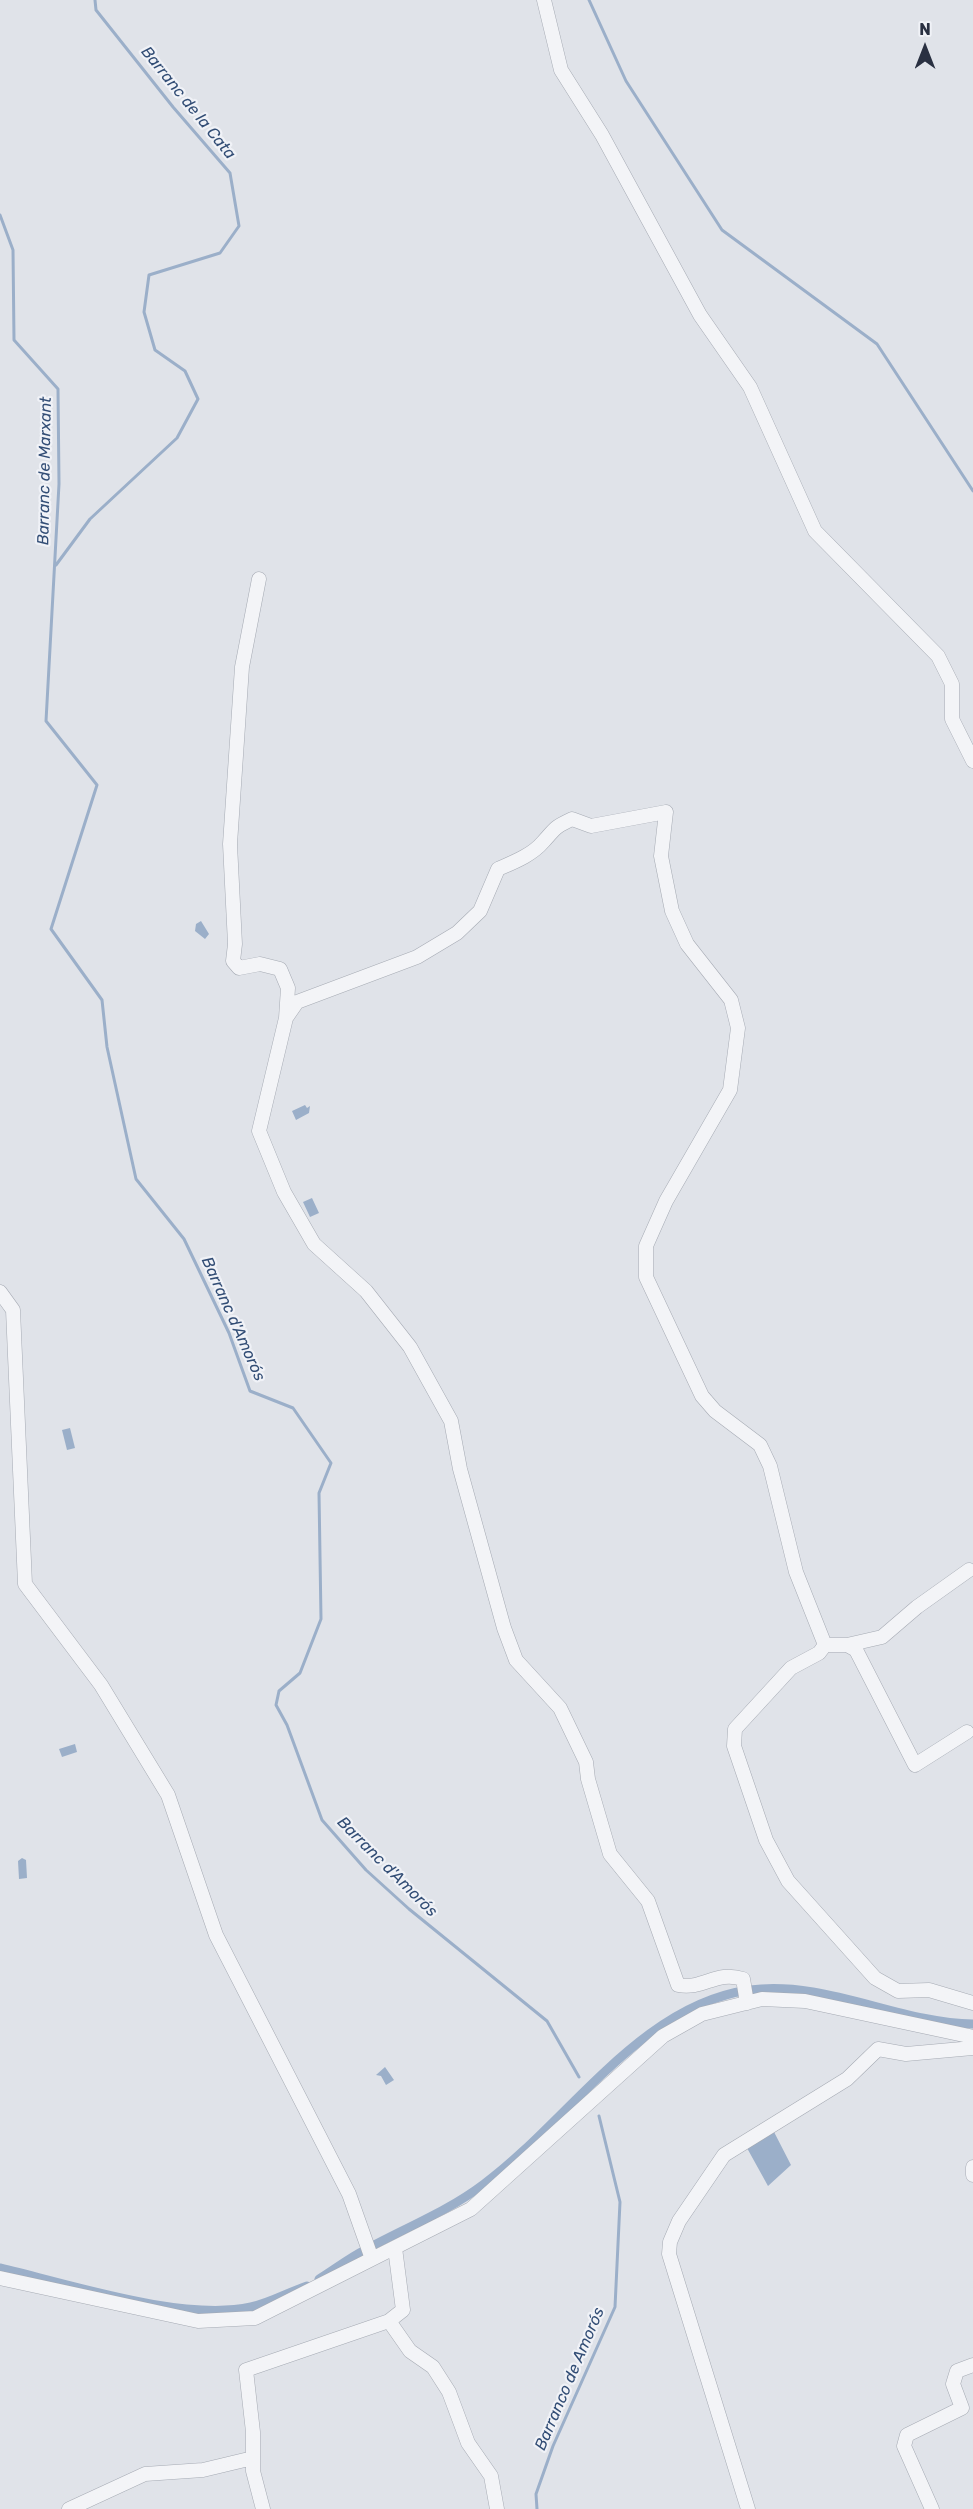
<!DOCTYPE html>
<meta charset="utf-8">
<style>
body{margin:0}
#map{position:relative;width:973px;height:2509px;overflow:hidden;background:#e0e3e9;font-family:Rubik,sans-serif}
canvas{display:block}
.north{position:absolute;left:895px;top:18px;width:60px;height:60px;-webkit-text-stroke:4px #f0f2f7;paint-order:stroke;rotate:0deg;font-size:16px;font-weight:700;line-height:24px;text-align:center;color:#293041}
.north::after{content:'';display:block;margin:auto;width:21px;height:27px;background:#293041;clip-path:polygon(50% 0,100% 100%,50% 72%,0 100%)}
</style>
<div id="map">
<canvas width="973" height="2509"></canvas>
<div class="north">N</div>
</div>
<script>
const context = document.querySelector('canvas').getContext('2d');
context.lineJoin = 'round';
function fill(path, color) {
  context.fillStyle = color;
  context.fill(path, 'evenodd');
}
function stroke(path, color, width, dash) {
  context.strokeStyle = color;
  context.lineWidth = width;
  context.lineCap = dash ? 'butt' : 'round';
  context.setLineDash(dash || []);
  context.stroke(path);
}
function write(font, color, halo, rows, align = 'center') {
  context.font = font + ' Rubik,sans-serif';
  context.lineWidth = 4.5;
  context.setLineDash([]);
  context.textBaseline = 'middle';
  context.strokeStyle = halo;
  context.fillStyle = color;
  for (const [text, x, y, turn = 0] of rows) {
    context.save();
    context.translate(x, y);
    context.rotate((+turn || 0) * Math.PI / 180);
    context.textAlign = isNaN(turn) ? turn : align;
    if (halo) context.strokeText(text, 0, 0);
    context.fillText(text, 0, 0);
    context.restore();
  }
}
fill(new Path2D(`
 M201,921L209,934L205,939L195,931L196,924Z
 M305,1105L307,1108L310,1106L309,1113L296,1120L292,1111Z
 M312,1198L319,1213L310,1217L303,1202Z
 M70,1428L75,1448L67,1450L62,1430Z
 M75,1744L77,1752L62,1757L59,1749Z
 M22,1858L26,1860L27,1878L19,1879L18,1861Z
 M385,2067L394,2080L386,2085L381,2076L376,2075Z
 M773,2130L791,2165L768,2186L747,2148Z`), '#9bafc9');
stroke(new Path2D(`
 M589,0L626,81L722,230L877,344L973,491
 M0,215L13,250L14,340L58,389L59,484L46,721L97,785L51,929L102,1000L107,1047L136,1179L184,1239L229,1333L250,1391L293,1408L331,1463L319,1493L321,1619L300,1673L279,1691L276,1705L287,1725L322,1820L366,1870L409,1909L547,2021L579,2077
 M56,565L90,519L177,438L198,399L185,371L155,350L144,312L149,275L220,253L239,226L230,173L173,107L96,10L95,0
 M537,2509L536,2494L553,2446L615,2307L620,2202L599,2116`), '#9bafc9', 3);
stroke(new Path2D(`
 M0,2268C69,2284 183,2322 251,2307C270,2303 289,2292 307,2286
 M319,2279C334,2270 349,2258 365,2250C405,2228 447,2212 484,2184C568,2122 641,2004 750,1990C826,1980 898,2023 973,2024`), '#9bafc9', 9);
const minor = new Path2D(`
 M544,0L561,70L602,135L700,315L750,387L815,531L938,656L952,684V719L973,761
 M259,579L242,667L230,844L235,944L233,961L239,968L260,964L280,969L288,988L286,1018
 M0,1292L13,1310L25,1584L101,1685L168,1795L216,1935L349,2194L372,2259
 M825,1645H847L856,1650L915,1765L967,1732
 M847,1645L882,1637L917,1607L969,1570
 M747,2003L743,1979C716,1970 704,1990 678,1985L648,1901L610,1854L588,1779L586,1762L560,1708L516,1660L504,1628L460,1469L451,1421L410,1347L366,1291L314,1244L284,1192L259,1131L286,1018L297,1002L417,957L457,933L480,911L498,869C514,862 532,855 543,842C556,828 553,828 572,819L591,826L666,812L661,856L672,911L687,944L731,1000L738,1028L730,1090L666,1201L646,1246V1277L702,1396L715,1411L760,1445L770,1466L796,1572L825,1645L819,1653L791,1668L735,1729L734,1746L766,1840L788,1881L875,1978L898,1991L929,1990L973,2003
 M973,2167V2175
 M0,2278L198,2321L255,2318L471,2209L663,2036L702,2014L762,1999L805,2001L973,2037
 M389,2321L410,2351L433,2367L449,2392L468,2443L491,2476L497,2509
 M69,2509L145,2474L203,2470L253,2458
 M263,2509L253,2471V2432L246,2370L389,2321L403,2310L395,2248
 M748,2509L669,2254L670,2242L679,2221L724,2155L847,2079L878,2049L906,2054L973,2048
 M932,2509L904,2446L907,2435L962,2408L953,2384L957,2371L973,2365`);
stroke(minor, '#a5aab3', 15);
stroke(minor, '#f3f4f7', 14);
write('italic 16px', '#324d75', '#f0f2f7', [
 ["Barranc de la Cata",188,103,51],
 ["Barranc de Marxant",45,471,-89],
 ["Barranc d'Amorós",233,1319,66],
 ["Barranc d'Amorós",387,1867,45],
 ["Barranco de Amorós",570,2379,-67]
]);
</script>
